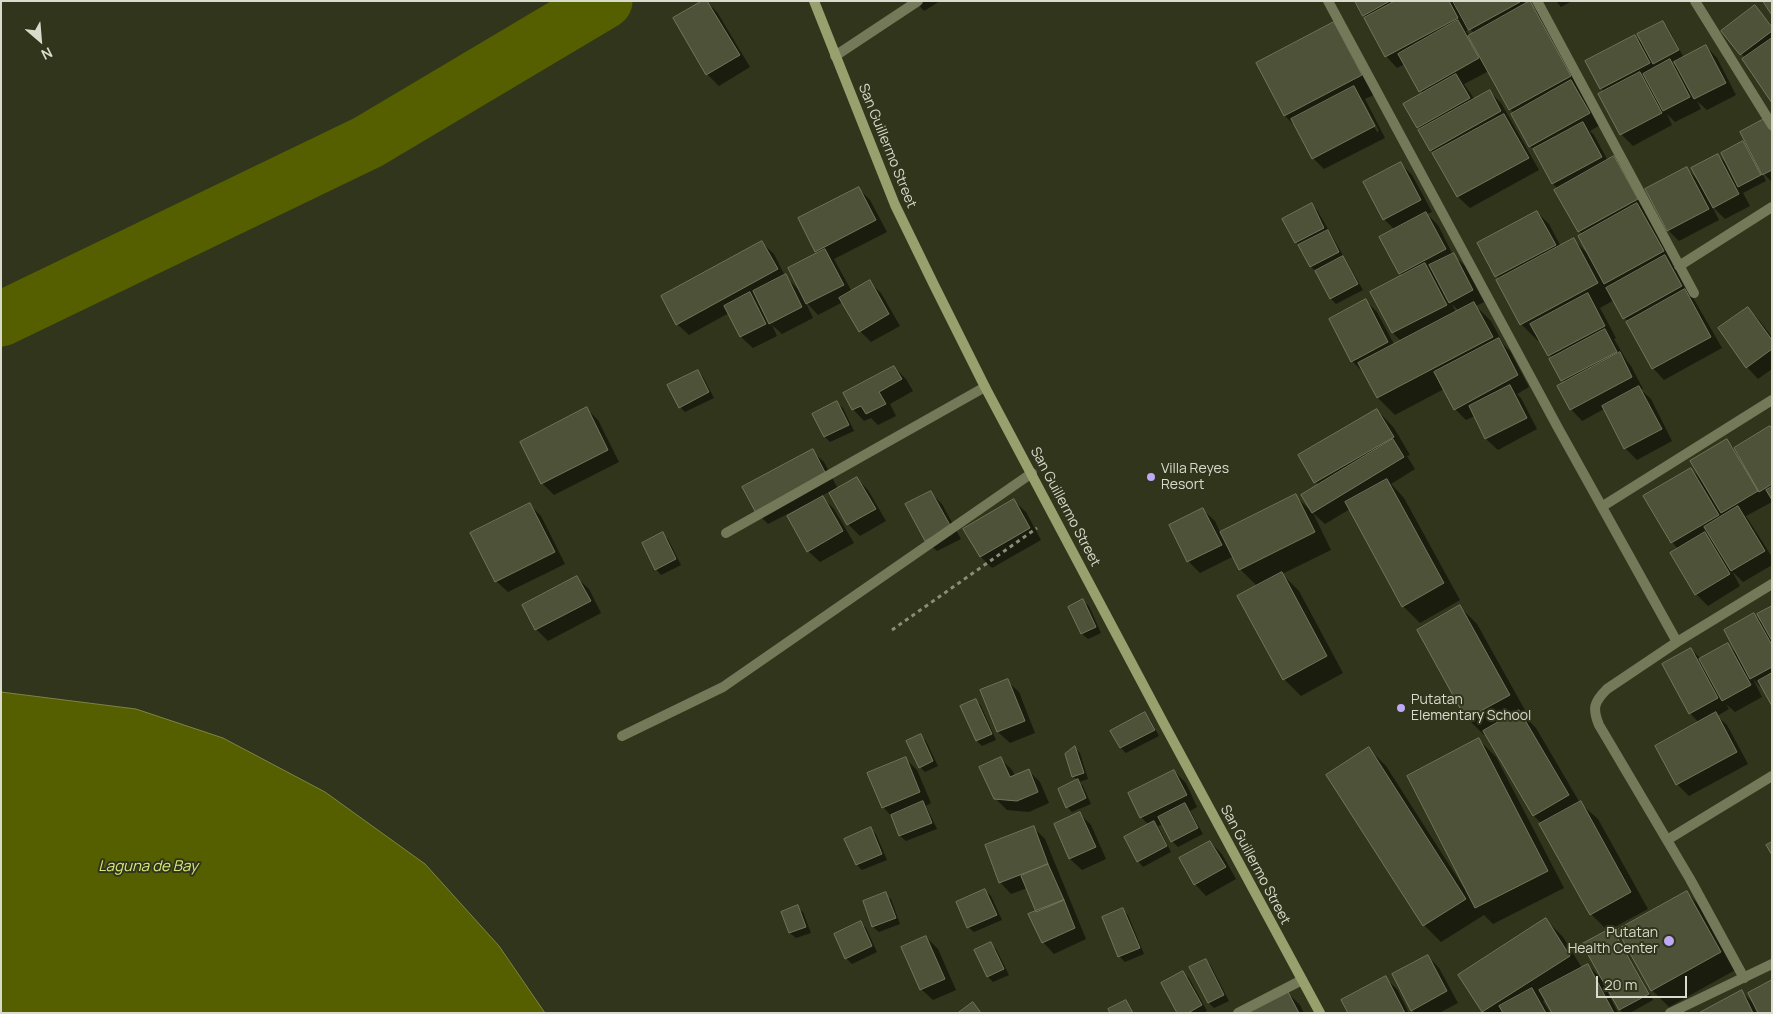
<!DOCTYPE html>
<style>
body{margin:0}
#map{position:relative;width:1773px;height:1014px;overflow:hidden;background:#31351c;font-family:Manrope,sans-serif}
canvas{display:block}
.frame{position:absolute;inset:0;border:2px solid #d9dccd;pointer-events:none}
.north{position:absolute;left:15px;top:15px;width:50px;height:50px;-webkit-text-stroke:4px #31351c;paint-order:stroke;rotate:153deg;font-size:14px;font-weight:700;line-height:20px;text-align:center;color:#d9dccd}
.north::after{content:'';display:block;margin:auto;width:18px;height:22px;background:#d9dccd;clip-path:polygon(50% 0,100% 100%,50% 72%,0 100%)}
.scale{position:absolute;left:1596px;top:976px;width:91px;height:22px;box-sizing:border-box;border:2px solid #d9dccd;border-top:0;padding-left:6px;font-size:15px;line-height:18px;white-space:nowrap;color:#d9dccd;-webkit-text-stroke:4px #31351c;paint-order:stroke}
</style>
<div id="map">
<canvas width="1773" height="1014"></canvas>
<div class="frame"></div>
<div class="north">N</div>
<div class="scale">20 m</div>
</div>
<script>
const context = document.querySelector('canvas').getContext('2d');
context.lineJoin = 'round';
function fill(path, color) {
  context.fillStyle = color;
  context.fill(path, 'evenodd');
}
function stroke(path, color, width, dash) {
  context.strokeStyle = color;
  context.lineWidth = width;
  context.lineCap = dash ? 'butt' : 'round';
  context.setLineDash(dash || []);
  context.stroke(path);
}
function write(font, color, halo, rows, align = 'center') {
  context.font = font + ' Manrope,sans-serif';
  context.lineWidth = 4;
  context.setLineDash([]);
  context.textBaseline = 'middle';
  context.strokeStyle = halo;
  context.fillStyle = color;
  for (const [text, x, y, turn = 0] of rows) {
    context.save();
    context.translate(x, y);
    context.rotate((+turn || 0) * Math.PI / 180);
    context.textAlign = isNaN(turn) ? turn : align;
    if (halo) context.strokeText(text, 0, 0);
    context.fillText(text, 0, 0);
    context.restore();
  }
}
const water = new Path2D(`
 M1,692L136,709L223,738L325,792L425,864L499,946L545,1013H1Z`);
fill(water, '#565f00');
stroke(water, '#7d843e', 1);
fill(new Path2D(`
 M706,1L717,12L750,67L719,86L707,74L674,19Z
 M915,1H940L924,11Z
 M1356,1H1524L1526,5L1529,3L1546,20L1600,125L1590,131L1594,135L1608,161L1614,157L1626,169L1649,210L1645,213L1649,216L1674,263L1672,264L1676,268L1722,348L1664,380L1653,368L1629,322L1624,318L1614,300L1600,308L1616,338L1614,339L1627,361L1631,366L1643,389L1641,390L1651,399L1672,441L1637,460L1625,448L1604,409L1582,421L1571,409L1565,383L1551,359L1552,358L1540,340L1538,341L1521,324L1500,279L1496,276L1537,212L1549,224L1561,247L1574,240L1588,254L1582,235L1555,190L1558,189L1553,184L1535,151L1530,146L1514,113L1510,109L1489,71L1464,84L1475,100L1490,92L1501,103L1539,170L1470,208L1458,197L1418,127L1423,94L1405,64L1397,68L1386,56ZM1470,29L1474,33L1470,36L1466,31Z
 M1556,1H1572L1561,7Z
 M1755,7L1772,25V101L1745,58L1723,31Z
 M1663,22L1668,28L1684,58L1706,46L1717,58L1736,95L1707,110L1697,101L1701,109L1675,122L1667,114L1672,125L1633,146L1621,134L1600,94L1604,92L1601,88L1635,36L1642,43ZM1675,60L1679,68L1678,69L1672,62Z
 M1334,23L1378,93L1365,99L1385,138L1324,169L1313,158L1297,128L1285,116L1257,64ZM1360,101H1363L1379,131L1377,132Z
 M1772,128V182L1762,172L1766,181L1743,193L1750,206L1725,219L1712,206L1719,220L1679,241L1668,230L1686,168L1698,180L1718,155L1728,165L1743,143L1750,150Z
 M1401,164L1412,175L1432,212L1427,214L1438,225L1453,255L1465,266L1484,302L1476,306L1491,321L1504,345L1510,351L1529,387L1517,394L1521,398L1537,429L1498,450L1486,439L1475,416L1466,420L1455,409L1444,389L1395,415L1378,398L1364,373L1352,361L1366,301L1377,312L1395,346L1402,342L1393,333L1403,276L1400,273L1395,230L1384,219ZM1452,304L1459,311L1456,313Z
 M859,189L870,200L887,232L834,259L852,292L869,282L881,293L900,326L871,342L860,331L843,302L818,315L805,301L813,318L782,334L772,325L777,336L753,348L741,337L729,313L689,335L677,324L762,243L774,254L785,276L799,290L818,254L816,251Z
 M1312,205L1317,210L1363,290L1336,304L1331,299L1317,272L1311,267L1284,220Z
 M1748,308L1759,320L1772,337V369L1758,379L1747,367Z
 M894,367L906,379L913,391L890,404L896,416L878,425L871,418L864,421L853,409Z
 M698,371L703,377L714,398L685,412L680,407Z
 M837,403L843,408L854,431L830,442L825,437L814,414Z
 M587,409L598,420L619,462L554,495L542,483Z
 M1377,410L1394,428L1410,455L1407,456L1415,469L1391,484L1404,498L1460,600L1420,623L1403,606L1350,509L1325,524L1313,513L1331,550L1282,574L1299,591L1343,673L1301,696L1284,679L1257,586L1240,569L1234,556L1200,573L1188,561L1203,510L1215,521L1221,534L1295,496L1311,511L1319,486L1299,455Z
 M1772,429V502L1746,516L1772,557V565L1743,582L1732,571L1740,586L1708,606L1696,594L1671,553L1678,549L1672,542L1691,469L1703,481L1727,441L1735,449Z
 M812,451L824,462L838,489L857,479L868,490L886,521L860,536L848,524L829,492L821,496L834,509L854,543L820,562L808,551L807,504L768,524L757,513Z
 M931,493L942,504L961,539L937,551L926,540Z
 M1014,501L1026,512L1041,540L992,568L981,557L965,529Z
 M530,505L541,516L565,564L508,592L496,581Z
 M662,534L668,539L681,565L661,575L656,569Z
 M577,578L589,589L601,613L548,641L536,629Z
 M1083,601L1089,606L1101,633L1088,639L1082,634L1070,607Z
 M1460,607L1477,624L1526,712L1522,714L1536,728L1580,803L1598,819L1648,909L1611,929L1617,935L1653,1000L1630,1013H1623L1620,1010L1609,990L1607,991L1618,1013H1553L1546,999L1543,1001L1550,1013H1485L1460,975L1546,920L1563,937L1582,968L1588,965L1602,980L1608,931L1591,914L1542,824L1534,816L1486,734L1484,735L1467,718Z
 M1772,607V703L1763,690L1753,679L1762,697L1735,712L1726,704L1729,709L1717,716L1727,725L1748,764L1689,796L1677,784L1656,746L1699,723L1690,713L1691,649L1701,659L1728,645L1738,655L1754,614L1761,622Z
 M1007,681L1019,692L1035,733L1010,743L998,732Z
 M976,700L981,706L996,740L982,746L977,741L962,706Z
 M1145,713L1150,719L1159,736L1126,753L1121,748L1112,731Z
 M921,736L926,741L938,766L925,772L920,767Z
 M1479,740L1496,757L1564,888L1493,924L1484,915L1441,942L1424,925L1369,749L1386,766L1464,888L1465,887Z
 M1075,748L1080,753L1088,779L1079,782L1083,786L1091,804L1072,812L1067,807L1078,781L1073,776Z
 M906,759L917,770L931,803L926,806L937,829L906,841L900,836L893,818L883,807Z
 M1001,759L1012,770L1015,776L1028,770L1040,782L1049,803L1029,812L1007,810L995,798Z
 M1174,771L1186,783L1197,807L1190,811L1203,834L1178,847L1172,841L1163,824L1158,826L1171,852L1143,867L1138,861L1149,825L1141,817Z
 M1080,814L1091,825L1106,859L1082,870L1070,859L1055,824Z
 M1034,828L1045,839L1086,939L1054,954L1043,942L1038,913L1027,888L1011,894L1000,882Z
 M871,829L876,834L887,860L862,870L857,865L845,839Z
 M1210,842L1222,854L1236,879L1206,896L1195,884Z
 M985,890L991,896L1002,920L974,932L968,927Z
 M1687,893L1704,910L1737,969L1669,1007L1652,990Z
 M885,894L891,899L900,924L879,932L873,927L864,902Z
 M797,907L803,912L811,933L796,938L790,933L782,912Z
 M1123,910L1128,915L1144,954L1125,962L1119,956Z
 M860,922L866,928L877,952L852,964L846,958L835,935Z
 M926,937L938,949L956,990L933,1000L921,989Z
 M990,943L996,949L1009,975L993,982L988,977Z
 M1428,956L1439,968L1458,1003L1439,1013H1415L1412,1010Z
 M1206,960L1211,966L1229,1001L1214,1008L1209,1003L1191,968Z
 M1183,973L1189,978L1207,1011L1203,1013H1178Z
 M1385,978L1397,989L1409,1013H1349Z
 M1741,991L1754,1004L1772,1013H1701Z
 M1288,993L1300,1005L1304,1013H1248Z`), '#0007');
stroke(new Path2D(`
 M1,319L368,142L605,1`), '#565f00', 55);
const building = new Path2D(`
 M702,1H707L740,55L706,75L673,18Z
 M1355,1H1390L1363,16Z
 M1395,1H1449L1458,18L1385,57L1364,18Z
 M1453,1H1520V2L1469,30Z
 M1530,1L1571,76L1509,110L1468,36Z
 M1763,1H1772V15Z
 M1755,5L1772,27V31L1740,55L1721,31Z
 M1458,20L1479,58L1419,92L1398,54Z
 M1663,21L1679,50L1653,64L1637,34Z
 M1334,22L1362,75L1284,116L1256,63Z
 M1635,35L1650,63L1600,89L1585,61Z
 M1772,38V103L1742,59Z
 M1706,45L1726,83L1694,99L1674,62Z
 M1670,59L1690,97L1663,111L1643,74Z
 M1640,72L1662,113L1620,135L1598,94Z
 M1456,74L1470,98L1417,128L1403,104Z
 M1571,80L1590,113L1529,147L1511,114Z
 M1354,86L1375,126L1312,159L1291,119Z
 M1490,90L1501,111L1430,151L1418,130Z
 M1504,114L1529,158L1457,197L1432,153Z
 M1764,119L1772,132V170L1762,175L1740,132Z
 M1583,122L1602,157L1552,184L1533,149Z
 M1743,141L1761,175L1738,187L1721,153Z
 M1718,154L1739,194L1713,208L1691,168Z
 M1614,156L1638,199L1578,232L1554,190Z
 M1401,162L1421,200L1383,220L1363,182Z
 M1687,167L1709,209L1667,231L1645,189Z
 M859,187L876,220L815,252L798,218Z
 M1312,203L1324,228L1295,243L1282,219Z
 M1637,203L1664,251L1604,284L1578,236Z
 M1537,211L1556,245L1495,277L1477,243Z
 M1426,212L1446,249L1399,274L1379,237Z
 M1328,230L1339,252L1310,267L1298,245Z
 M1574,238L1598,283L1520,325L1496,280Z
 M762,241L778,269L676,325L661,296Z
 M825,249L844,285L806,304L788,268Z
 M1454,253L1473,290L1449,303L1429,265Z
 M1665,255L1682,286L1623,319L1606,288Z
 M1343,256L1358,284L1330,299L1315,271Z
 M1425,263L1447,305L1392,333L1370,292Z
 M786,274L802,307L769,324L753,291Z
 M870,280L889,314L859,332L839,298Z
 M1685,289L1711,337L1652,369L1626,322Z
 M750,292L766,324L740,337L724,306Z
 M1588,293L1605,326L1548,356L1530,324Z
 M1366,299L1388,342L1351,362L1329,319Z
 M1474,302L1493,337L1377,398L1358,363Z
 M1748,307L1772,340V349L1746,368L1718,328Z
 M1605,329L1617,352L1561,381L1549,359Z
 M1499,338L1518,375L1454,410L1434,372Z
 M1620,352L1632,377L1570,410L1557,386Z
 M894,366L902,379L879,392L886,404L866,414L861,406L852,410L843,393Z
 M698,370L709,392L679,408L667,385Z
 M1510,385L1527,418L1485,439L1469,406Z
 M1639,386L1662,429L1624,449L1602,406Z
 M837,401L849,425L824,437L812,414Z
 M587,407L608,450L541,484L520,442Z
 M1377,409L1394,437L1314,483L1298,455Z
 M1770,426L1772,429V484L1759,492L1734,448Z
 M1393,439L1404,457L1312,513L1301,495Z
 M1727,439L1758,491L1721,513L1690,461Z
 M813,449L827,476L756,513L742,487Z
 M1691,468L1719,515L1671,543L1643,496Z
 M857,477L876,509L847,525L829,493Z
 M1387,479L1444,583L1402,607L1345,502Z
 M1772,487V500L1766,490Z
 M931,491L951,527L925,541L905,504Z
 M1296,494L1315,532L1239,570L1220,532Z
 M823,496L843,531L807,552L787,516Z
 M1014,499L1030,528L980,557L963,529Z
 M530,503L555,552L495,582L470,533Z
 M1738,506L1765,551L1731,571L1704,527Z
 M1203,508L1222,545L1187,562L1169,525Z
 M663,532L676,559L655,570L642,543Z
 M1705,532L1730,574L1695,595L1670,553Z
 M1282,572L1327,656L1283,680L1237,596Z
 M577,576L591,601L535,630L522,605Z
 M1083,599L1096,627L1081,634L1068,607Z
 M1460,605L1510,695L1466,719L1417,630Z
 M1772,606V641L1757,614Z
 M1754,613L1772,645V667L1750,679L1724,630Z
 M1728,643L1751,685L1722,701L1699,659Z
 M1691,648L1718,698L1689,714L1662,664Z
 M1772,673V706L1758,681Z
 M1008,679L1025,721L997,732L980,690Z
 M976,699L992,734L976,741L960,706Z
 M1519,710L1569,795L1533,816L1483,731Z
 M1145,712L1155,730L1120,748L1110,731Z
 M1716,712L1737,752L1676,785L1655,746Z
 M921,734L933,761L919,768L906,741Z
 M1479,738L1548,871L1475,908L1407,776Z
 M1075,746L1084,773L1072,777L1065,754Z
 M1369,747L1466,899L1423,926L1326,775Z
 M906,757L920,792L882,808L867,773Z
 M1001,757L1010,777L1029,769L1038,792L1017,801L994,799L979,767Z
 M1174,770L1187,795L1140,818L1128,793Z
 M1078,779L1086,798L1066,808L1058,789Z
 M923,801L932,823L899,836L891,815Z
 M1581,801L1631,892L1590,915L1539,824Z
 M1185,803L1198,828L1171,842L1158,817Z
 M1080,812L1096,847L1069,859L1054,824Z
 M1154,821L1167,846L1137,862L1124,837Z
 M1034,826L1048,864L999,883L985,845Z
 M871,827L882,854L856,865L844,839Z
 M1210,841L1226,867L1194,885L1179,858Z
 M1772,842V855L1766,845Z
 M1048,864L1064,900L1036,912L1021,876Z
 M985,889L997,915L967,928L956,902Z
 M1687,891L1721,952L1651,991L1617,930Z
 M886,892L896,918L872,927L863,901Z
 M1064,900L1075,928L1042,943L1028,914Z
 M798,905L806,927L789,933L781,912Z
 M1123,908L1140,948L1118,957L1102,917Z
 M1546,918L1570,956L1482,1012L1458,975Z
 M861,921L872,946L845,959L834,934Z
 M1612,928L1649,994L1619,1010L1582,944Z
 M926,936L945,979L920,990L901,947Z
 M991,942L1004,969L987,977L974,950Z
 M1428,955L1447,991L1411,1011L1392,974Z
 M1206,959L1224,995L1208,1003L1189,967Z
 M1588,964L1614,1013H1552L1539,990Z
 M1183,971L1202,1005L1188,1013H1177L1161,983Z
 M1386,976L1405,1013H1348L1341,1000Z
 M1772,980V1013H1758L1748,993Z
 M1532,988L1546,1013H1503L1499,1006Z
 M1742,990L1753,1013H1699Z
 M1288,992L1299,1013H1245Z
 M1126,1000L1133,1013H1110L1108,1009Z
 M973,1002L981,1013H958Z`);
fill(building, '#4e5238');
stroke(building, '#71765b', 1);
stroke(new Path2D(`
 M892,630L1037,528`), '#8a8d7a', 3, [4, 4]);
stroke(new Path2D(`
 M726,533L985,387`), '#747959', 10);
stroke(new Path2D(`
 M1328,1L1557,426L1677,642
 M1537,1L1694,293
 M1695,1L1772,125
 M835,56L918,1
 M1679,266L1772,207
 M1603,506L1772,400
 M622,736L723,687L1032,473
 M1667,840L1772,776
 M1744,978L1690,879L1599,725C1592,708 1594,702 1607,689L1677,642L1772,584
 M1238,1013L1302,980`), '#747959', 10);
stroke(new Path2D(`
 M1670,1013L1772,964`), '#747959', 10);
stroke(new Path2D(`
 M814,1L895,205L934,285L985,387L1164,724L1320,1013`), '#98a16d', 10);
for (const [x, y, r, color] of [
 [1151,477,5,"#bda9f5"],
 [1401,708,5,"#bda9f5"],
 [1669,941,6,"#bda9f5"]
]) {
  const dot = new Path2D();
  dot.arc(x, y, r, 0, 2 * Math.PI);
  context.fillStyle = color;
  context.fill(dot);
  stroke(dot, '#31351c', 2);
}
write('14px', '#d9dccd', '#31351c', [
 ["San Guillermo Street",887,146,68],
 ["San Guillermo Street",1065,507,62],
 ["San Guillermo Street",1255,865,62]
]);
write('14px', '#d9dccd', '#31351c', [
 ["Villa Reyes",1161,469],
 ["Resort",1161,485],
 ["Putatan",1411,700],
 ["Elementary School",1411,716],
 ["Putatan",1658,933,"right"],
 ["Health Center",1658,949,"right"]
], 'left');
write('italic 15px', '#d8e87a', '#31351c', [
 ["Laguna de Bay",148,867]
]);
</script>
